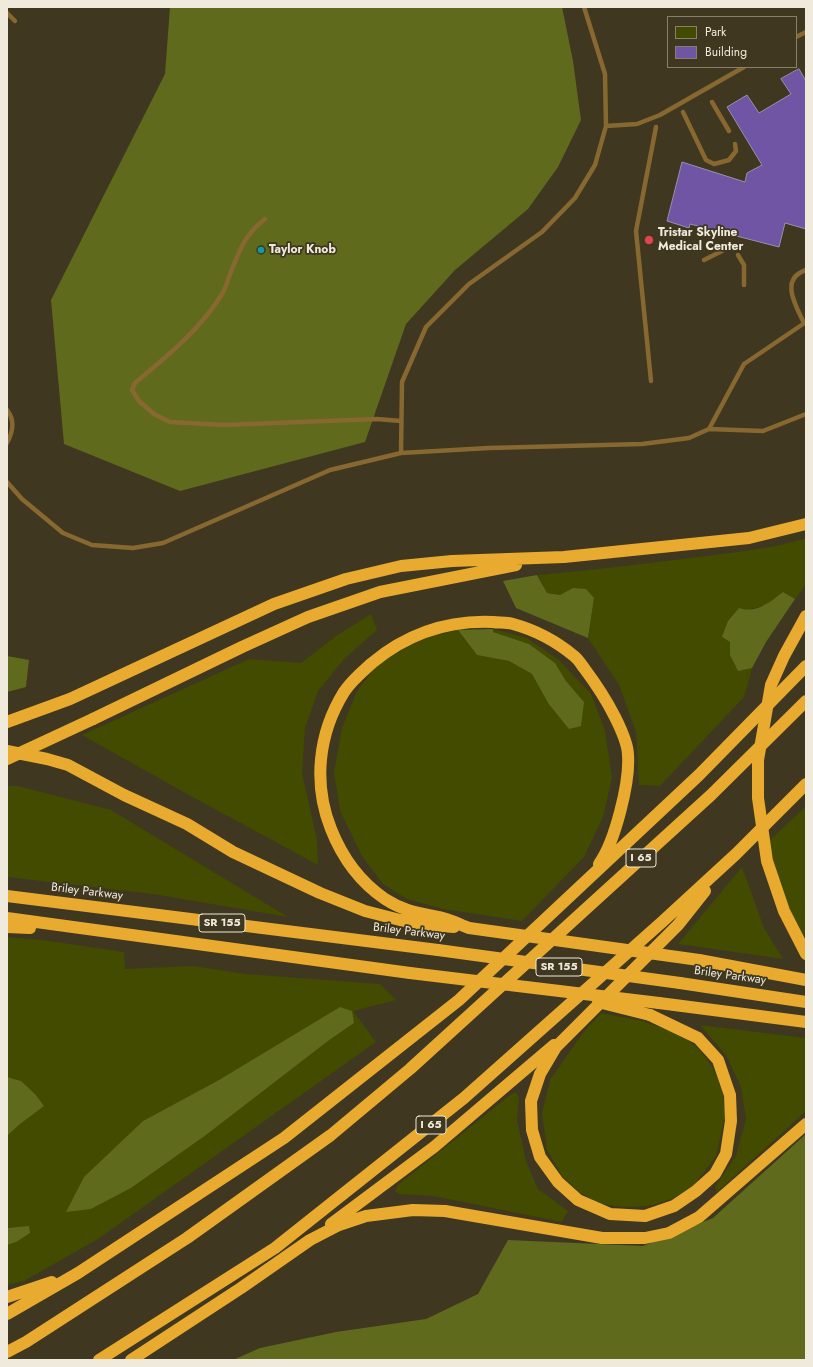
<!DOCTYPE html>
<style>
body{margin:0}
#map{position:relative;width:813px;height:1367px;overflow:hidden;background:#3f371f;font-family:Jost,sans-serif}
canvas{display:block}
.frame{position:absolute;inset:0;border:8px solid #efeadc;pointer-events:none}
.legend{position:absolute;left:667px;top:16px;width:130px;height:52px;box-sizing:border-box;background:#3f371f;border:1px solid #857f6b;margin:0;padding:5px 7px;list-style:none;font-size:12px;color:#efeadc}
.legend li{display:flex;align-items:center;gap:8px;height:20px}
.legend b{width:20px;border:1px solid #857f6b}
</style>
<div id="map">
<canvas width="813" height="1367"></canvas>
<div class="frame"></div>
<ul class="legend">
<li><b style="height:11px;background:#424b00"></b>Park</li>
<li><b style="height:11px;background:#7055a5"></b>Building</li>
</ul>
</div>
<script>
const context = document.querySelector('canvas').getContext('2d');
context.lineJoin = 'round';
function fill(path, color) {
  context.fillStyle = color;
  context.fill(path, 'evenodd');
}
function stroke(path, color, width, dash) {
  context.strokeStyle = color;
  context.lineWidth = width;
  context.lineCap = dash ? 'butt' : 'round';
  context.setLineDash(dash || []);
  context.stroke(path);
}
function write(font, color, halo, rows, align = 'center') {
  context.font = font + ' Jost,sans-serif';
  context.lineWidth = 3.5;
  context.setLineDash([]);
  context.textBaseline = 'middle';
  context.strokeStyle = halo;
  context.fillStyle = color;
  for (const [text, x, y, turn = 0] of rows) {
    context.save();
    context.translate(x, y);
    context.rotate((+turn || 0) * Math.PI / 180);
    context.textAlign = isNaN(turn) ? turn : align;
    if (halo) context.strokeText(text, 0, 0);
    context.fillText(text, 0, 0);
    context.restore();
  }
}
fill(new Path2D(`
 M806,538V585L795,599L783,592L767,605L746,610L722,637L730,642V655L738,670L752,668L744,697L660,786L639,785L636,732L619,685L588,638L594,598L573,589L560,595L547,593L538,575C591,570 645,564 698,557C734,552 772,549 806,538Z
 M371,614L377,630L344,659L318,691L305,728L302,773L317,840L318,865L187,794L82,735L249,659L301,663L336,636Z
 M493,629L527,638L559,660L591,694L605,730L612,778L603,817L584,857L522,921L443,909L407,899L383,884L362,856L340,811L334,772L342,728L357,691L378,664L422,639L458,630L477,655L509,661L532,674L548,703L584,702L566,681L555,663L529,644L493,632Z
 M7,786H18L111,810L288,917L153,894L7,877Z
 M806,806V938L794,921L778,881L769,841Z
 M742,867L764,928L783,959L678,944Z
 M7,937L42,940L124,952L125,969L193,966L246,974L380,984L396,1000L353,1011L376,1042L98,1239L24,1281L7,1285V1245L16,1242L17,1227L7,1228V1136L20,1124L21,1081L7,1077ZM354,1023L328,1041L206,1135L131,1188L91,1209L143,1121L219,1080Z
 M601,1013L642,1021L682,1035L700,1050L713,1068L723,1093L725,1116L716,1156L694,1185L672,1199L648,1206L623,1207L601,1204L579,1192L562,1176L547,1150L542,1114L550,1080L582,1034Z
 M700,1025L806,1038V1111L717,1192L715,1187L736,1156L746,1119L741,1087L726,1055Z
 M515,1092L519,1097L517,1120L526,1161L538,1189L568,1211L562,1222L433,1196L399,1194L395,1191L398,1185L509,1096Z`), '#424b00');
fill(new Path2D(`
 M170,7H562L573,61L581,120L558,167L528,209L455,270L406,324L365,442L180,491L64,444L51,300L165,74Z
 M537,575L547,593L560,595L573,588L586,589L594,598L588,638L516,608L503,581Z
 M783,592L795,599L766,642L752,668L738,671L730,655V642L722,637L728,621L739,608C756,614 770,602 783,592Z
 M493,629V632L529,644L555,663L566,681L584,702L581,726L569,729L548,703L532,674L509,661L477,655L458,630Z
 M7,656L29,660L26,687L7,692Z
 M340,1007L352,1011L354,1023L328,1041L206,1135L131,1188L91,1209L66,1212L84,1177L143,1121L219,1080Z
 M7,1077L21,1081L35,1094L44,1106L20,1124L7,1136Z
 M806,1134V1360H233L260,1348L336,1332L426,1319L478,1294L508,1240L643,1246L713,1218Z
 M29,1226L30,1233L16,1242L7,1245V1228Z`), '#606a1d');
const building = new Path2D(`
 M799,69L806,81V229L785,223L779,247L690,224L689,228L667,221L682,162L745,182L747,173L762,165L727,107L747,95L759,113L791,94L781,79Z`);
fill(building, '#7055a5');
stroke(building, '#9891ab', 1);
stroke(new Path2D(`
 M7,13L15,21
 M796,37L806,32
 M712,102L729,131
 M683,112L706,160L714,164L729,160L736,151L735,144
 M606,126L637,124L660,115L744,67
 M265,219C243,236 239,252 229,277C227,283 225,289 222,294C200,330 167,356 135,383L132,390L139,401L154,414L170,422L223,425L377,419L401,421
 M738,255L744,265V285
 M704,260L722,251
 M804,323C796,306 779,279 806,270
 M651,381L636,231L656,127
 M7,410C15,420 13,432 7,443
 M709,429L744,364L806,322
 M401,453L402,382L426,327L469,284L542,232L575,198L595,165L606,126L605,74L584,7
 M7,482L22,499L63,533L92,545L133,548L163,543L330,470L401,453L489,448L642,444L689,438L709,429L763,431L806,414`), '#886831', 4.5);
stroke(new Path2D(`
 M93,719L242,647L308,617L380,592L516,565
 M7,722L70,699L274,604L346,579L401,566L452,561L564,557L749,538L806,524
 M7,751L47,759L68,765L124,795L187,824L233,852L320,893L365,911L400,920L428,925L454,927
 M7,896L438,950
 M7,918L410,973
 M7,927L30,928
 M469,928C461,925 452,920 443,918C421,913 405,912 385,899C360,882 342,857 331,829C313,784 318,734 344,692C351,681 362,672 372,663C407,634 447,620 493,622C499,623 506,622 513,624C535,630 556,641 574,656C578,659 581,664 584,668C596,684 606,699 615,717C620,727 628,744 628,755C630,782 615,842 599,864
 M699,960L806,980
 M680,983L806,1002
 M659,1003L806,1022
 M650,1015L698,1038L718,1060L730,1095L731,1121L726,1154L715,1174L696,1191L674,1206L645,1216L610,1214L578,1200L558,1182L540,1157L532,1130L531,1101L540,1074L556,1047L678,925L705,891
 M331,1224L434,1147L554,1045
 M7,1297L52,1282
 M7,1314L78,1273L284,1138L459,1000L699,775L806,666
 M7,1352L26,1342L187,1238L331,1135L410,1069L711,795L806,701
 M99,1360L275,1248L464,1098L662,922L736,854L806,784
 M131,1360L241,1288L310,1240L339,1225L366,1216L413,1210L445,1211L602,1238H645L669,1233L699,1217L806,1124`), '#e9ab2f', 12);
stroke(new Path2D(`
 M806,616L784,656L771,685L758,760V798L767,861L784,911L806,954
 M7,759L93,719
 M469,928L699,960
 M438,950L680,983
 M410,973L659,1003
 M598,1002L650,1015`), '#e9ab2f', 12);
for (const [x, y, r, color] of [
 [649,240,5,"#e0444e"],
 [261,250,4,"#0f9aa8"]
]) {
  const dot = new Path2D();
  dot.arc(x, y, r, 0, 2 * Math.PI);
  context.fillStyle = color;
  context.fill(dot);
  stroke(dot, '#3f371f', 1.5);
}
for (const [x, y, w] of [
 [641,858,30],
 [222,923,46],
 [559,967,46],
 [431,1125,30]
]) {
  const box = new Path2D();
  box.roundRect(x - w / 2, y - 9, w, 18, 3);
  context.fillStyle = '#3f371f';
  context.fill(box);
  stroke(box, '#efeadc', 1);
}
write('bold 11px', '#efeadc', null, [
 ["I 65",641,858],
 ["SR 155",222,923],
 ["SR 155",559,967],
 ["I 65",431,1125]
]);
write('bold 12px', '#efeadc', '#3f371f', [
 ["Tristar Skyline",658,233],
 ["Medical Center",658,247],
 ["Taylor Knob",269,250]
], 'left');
write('12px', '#efeadc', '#3f371f', [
 ["Briley Parkway",87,892,7],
 ["Briley Parkway",409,932,7],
 ["Briley Parkway",730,976,8]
]);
</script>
